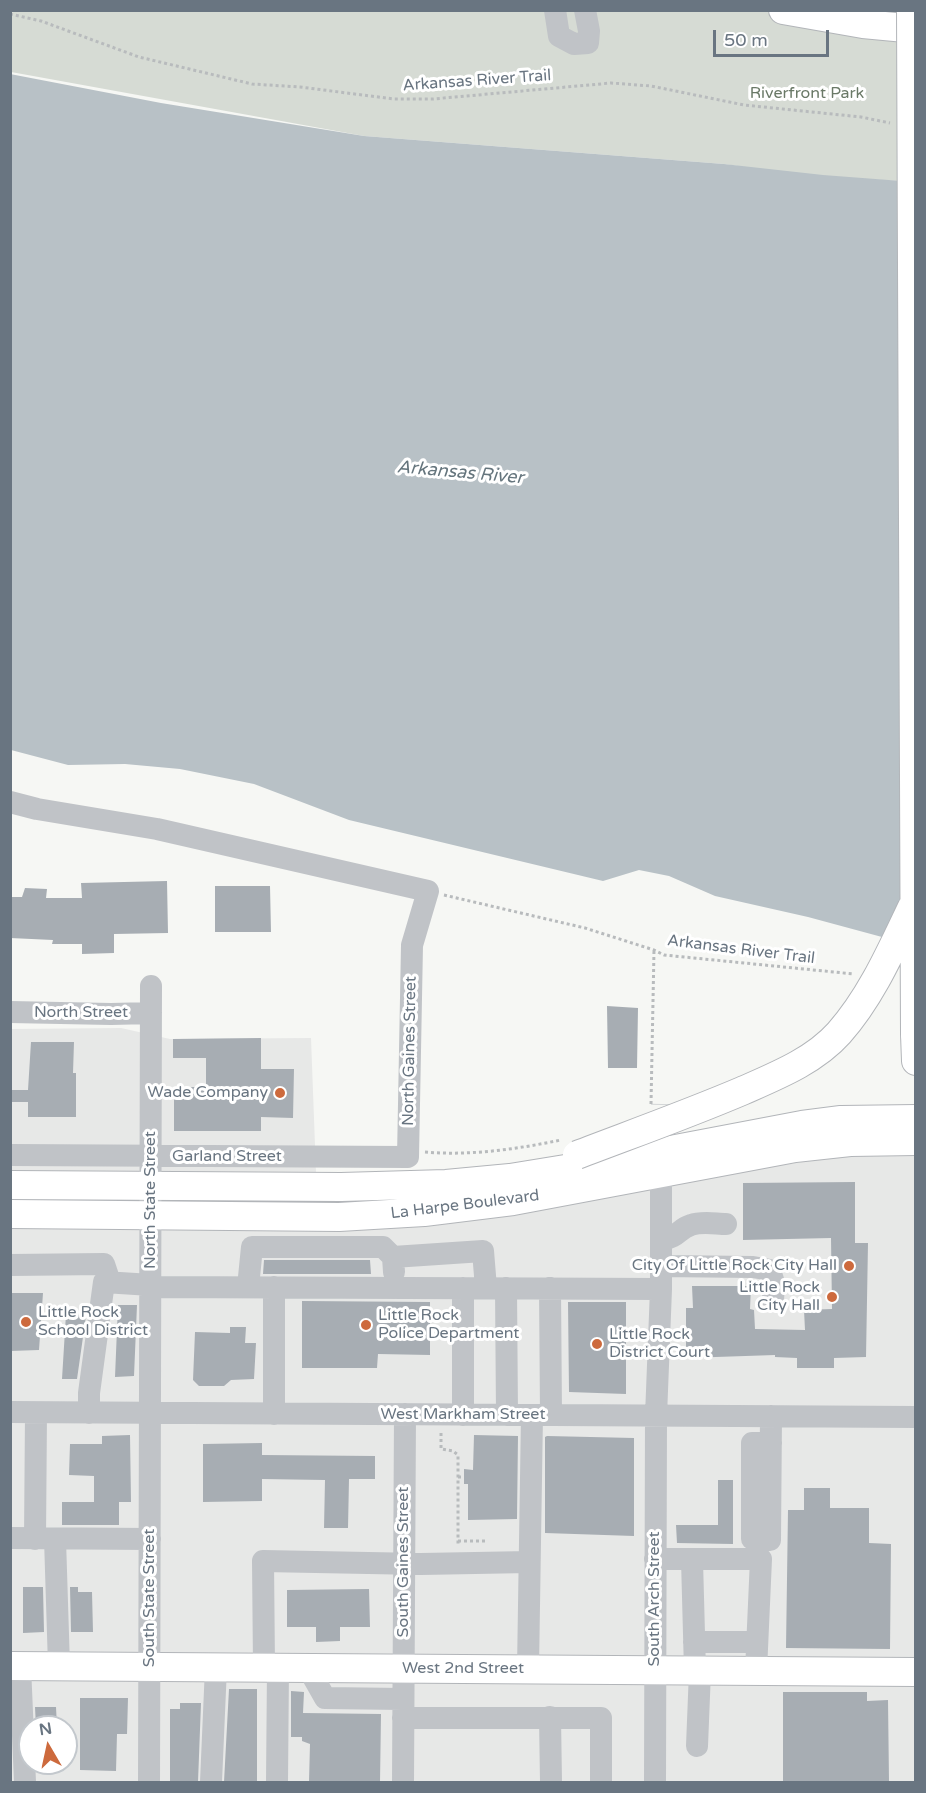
<!DOCTYPE html>
<style>
body{margin:0}
#map{position:relative;width:926px;height:1793px;overflow:hidden;background:#f6f7f4;font-family:"Varela Round",sans-serif}
canvas{display:block}
.frame{position:absolute;inset:0;border:12px solid #697581;pointer-events:none}
.north{position:absolute;left:18px;top:1715px;width:60px;height:60px;box-sizing:border-box;background:#fff;border:2px solid #c3c8cd;border-radius:50%;rotate:351deg;font-size:16px;font-weight:700;line-height:24px;text-align:center;color:#697581}
.north::after{content:'';display:block;margin:auto;width:21px;height:27px;background:#cd6a3d;clip-path:polygon(50% 0,100% 100%,50% 72%,0 100%)}
.scale{position:absolute;left:713px;top:30px;width:116px;height:27px;box-sizing:border-box;border:3px solid #697581;border-top:0;padding-left:8px;font-size:18px;line-height:21px;white-space:nowrap;color:#697581;-webkit-text-stroke:4px #fff;paint-order:stroke}
</style>
<div id="map">
<canvas width="926" height="1793"></canvas>
<div class="frame"></div>
<div class="north">N</div>
<div class="scale">50 m</div>
</div>
<script>
const context = document.querySelector('canvas').getContext('2d');
context.lineJoin = 'round';
function fill(path, color) {
  context.fillStyle = color;
  context.fill(path, 'evenodd');
}
function stroke(path, color, width, dash) {
  context.strokeStyle = color;
  context.lineWidth = width;
  context.lineCap = dash ? 'butt' : 'round';
  context.setLineDash(dash || []);
  context.stroke(path);
}
function write(font, color, halo, rows, align = 'center') {
  context.font = font + ' "Varela Round",sans-serif';
  context.lineWidth = 6;
  context.setLineDash([]);
  context.textBaseline = 'middle';
  context.strokeStyle = halo;
  context.fillStyle = color;
  for (const [text, x, y, turn = 0] of rows) {
    context.save();
    context.translate(x, y);
    context.rotate((+turn || 0) * Math.PI / 180);
    context.textAlign = isNaN(turn) ? turn : align;
    if (halo) context.strokeText(text, 0, 0);
    context.fillText(text, 0, 0);
    context.restore();
  }
}
fill(new Path2D(`
 M121,1028L170,1039L311,1038L318,1226L413,1221L841,1156L915,1153V1782H11L10,1029ZM30,1727H66V1763H30Z`), '#e7e8e7');
fill(new Path2D(`
 M808,10L915,27V182L800,175L724,164L364,136L11,72L10,11Z`), '#d6dbd4');
fill(new Path2D(`
 M10,74L161,103L364,136L724,164L823,175L915,182V938L882,937L808,917L715,896L669,876L639,870L603,881L349,820L254,784L180,769L125,764L68,765L11,750Z`), '#b8c1c6');
fill(new Path2D(`
 M167,881L168,933L114,934V953L82,954V944H52L53,940L10,938V897H22L25,888L47,889L46,898H82L81,883Z
 M215,886H270L271,932H215Z
 M607,1006L638,1008L637,1068H608Z
 M261,1038V1069H294L293,1118L261,1117V1131H174V1087H206V1058H173V1039Z
 M31,1042H74L73,1073H76V1117H28V1102H10V1090H28Z
 M855,1182V1243H868L866,1357L834,1358V1368H797V1358L775,1357V1355L686,1358V1308H693L692,1286H751L750,1309L754,1310L755,1329L805,1330L804,1310L832,1309L831,1238L743,1240V1183Z
 M264,1260H370L371,1274H263Z
 M10,1293H43L39,1350L10,1351Z
 M302,1301L430,1302V1355L378,1354L377,1368H302Z
 M568,1302H626V1394L569,1392Z
 M118,1305H137L134,1376L115,1377Z
 M66,1314L86,1316L77,1379H62Z
 M230,1327H246L245,1343H256L254,1379L231,1380L224,1386H199L193,1380L195,1332L230,1333Z
 M130,1435L131,1502H119V1525H62V1502H94V1476L69,1475L70,1444H102V1436Z
 M474,1435L518,1436L517,1519L468,1520V1484H464V1469L473,1470Z
 M547,1436L634,1438V1536L545,1533V1437Z
 M262,1443V1455L375,1456V1479H349L348,1528H324L325,1480L262,1479V1501L203,1502V1444Z
 M718,1480H733V1544L677,1543L676,1525H718Z
 M804,1488H830V1508H869V1543L891,1544L890,1649L786,1648L788,1510H804Z
 M23,1587H43L44,1632L23,1633Z
 M70,1587H78V1592H92L93,1632H71Z
 M369,1589L370,1627H340V1641L316,1642V1627H287V1590Z
 M229,1689H257V1782H224Z
 M291,1691L304,1692L303,1713L381,1714L380,1782H309L310,1744L302,1741V1737H291Z
 M783,1692H867V1701L888,1700L889,1782H783Z
 M80,1698H128L127,1734H117L116,1771L80,1770Z
 M180,1703H201L198,1782H170V1709H180Z
 M35,1707H56L57,1727H36Z`), '#a7adb3');
stroke(new Path2D(`
 M661,1138L662,1104`), '#d3d6d7', 22, [22, 11]);
const major = new Path2D(`
 M783,10L863,24L916,29
 M915,1034L916,1061
 M10,1185L341,1187L446,1184L510,1178L602,1163L802,1125L841,1120L916,1119
 M10,1214L339,1217L424,1212L513,1201L795,1148L850,1142L916,1141
 M10,1666L916,1672`);
stroke(major, '#b2b5b9', 30);
stroke(new Path2D(`
 M10,14L41,21L139,57L252,84L300,87L394,99H433L611,83L651,86L744,105L861,117L890,123
 M444,895L585,928L654,950L664,955L854,974
 M651,1104L654,950
 M425,1152C471,1156 517,1149 561,1140
 M441,1433V1449L453,1451L458,1455V1545
 M458,1477H464
 M458,1541H485`), '#b8bbbd', 3, [3, 3]);
stroke(new Path2D(`
 M555,10L559,36L574,44L588,43L589,31L585,10
 M10,802L37,809L157,829L428,891L412,945L408,1157L10,1155
 M10,1012L111,1014L151,1013
 M661,1240C679,1237 678,1229 691,1225C702,1221 716,1224 726,1224
 M10,1265L104,1264L110,1282
 M661,1266L753,1267L770,1270L774,1283L773,1300
 M394,1272L393,1257L483,1251L486,1288
 M151,1287L661,1289
 M248,1287L252,1247H383L393,1257
 M274,1287V1414
 M463,1288V1415
 M506,1288L507,1415
 M550,1288L551,1415
 M10,1412L916,1417
 M89,1413V1393L104,1282L151,1285
 M771,1443H752V1539L770,1540L771,1416
 M10,1538L150,1539
 M35,1539L36,1413
 M55,1539L59,1666
 M655,1559H761L756,1671
 M692,1560L695,1671
 M694,1642H757
 M20,1666L25,1782
 M264,1667L263,1561L421,1564L529,1562
 M308,1668L325,1698L403,1699
 M528,1669L532,1415
 M550,1717L551,1782
 M403,1718H601V1782
 M697,1746L700,1671
 M149,1782L151,986
 M211,1782L216,1667
 M277,1782L278,1668
 M403,1782L405,1414
 M655,1782L656,1416L661,1289V1188`), '#c0c3c7', 22);
stroke(major, '#fff', 28);
const majorBridge = new Path2D(`
 M911,10L915,1034
 M577,1155C632,1134 688,1114 742,1091C776,1076 814,1061 839,1033C871,997 891,951 912,907`);
stroke(majorBridge, '#b2b5b9', 30, []);
stroke(majorBridge, '#fff', 28);
for (const [x, y, r, color] of [
 [280,1093,6,"#cd6a3d"],
 [849,1266,6,"#cd6a3d"],
 [832,1297,6,"#cd6a3d"],
 [26,1322,6,"#cd6a3d"],
 [366,1325,6,"#cd6a3d"],
 [597,1344,6,"#cd6a3d"]
]) {
  const dot = new Path2D();
  dot.arc(x, y, r, 0, 2 * Math.PI);
  context.fillStyle = color;
  context.fill(dot);
  stroke(dot, '#fff', 2);
}
write('16px', '#697581', '#fff', [
 ["Arkansas River Trail",477,81,-4],
 ["Arkansas River Trail",741,950,7],
 ["North Street",81,1013],
 ["North Gaines Street",410,1051,-89],
 ["Garland Street",227,1157],
 ["North State Street",151,1200,-90],
 ["La Harpe Boulevard",465,1205,-7],
 ["West Markham Street",463,1415],
 ["South Gaines Street",404,1562,-90],
 ["South State Street",150,1598,-90],
 ["South Arch Street",655,1599,-90],
 ["West 2nd Street",463,1669]
]);
write('16px', '#6a7967', '#fff', [
 ["Riverfront Park",807,94]
]);
write('16px', '#697581', '#fff', [
 ["Wade Company",268,1093],
 ["City Of Little Rock City Hall",837,1266],
 ["Little Rock",820,1288],
 ["City Hall",820,1306],
 ["Little Rock",38,1313,"left"],
 ["School District",38,1331,"left"],
 ["Little Rock",378,1316,"left"],
 ["Police Department",378,1334,"left"],
 ["Little Rock",609,1335,"left"],
 ["District Court",609,1353,"left"]
], 'right');
write('italic 18px', '#65757d', '#fff', [
 ["Arkansas River",460,473,5]
]);
</script>
